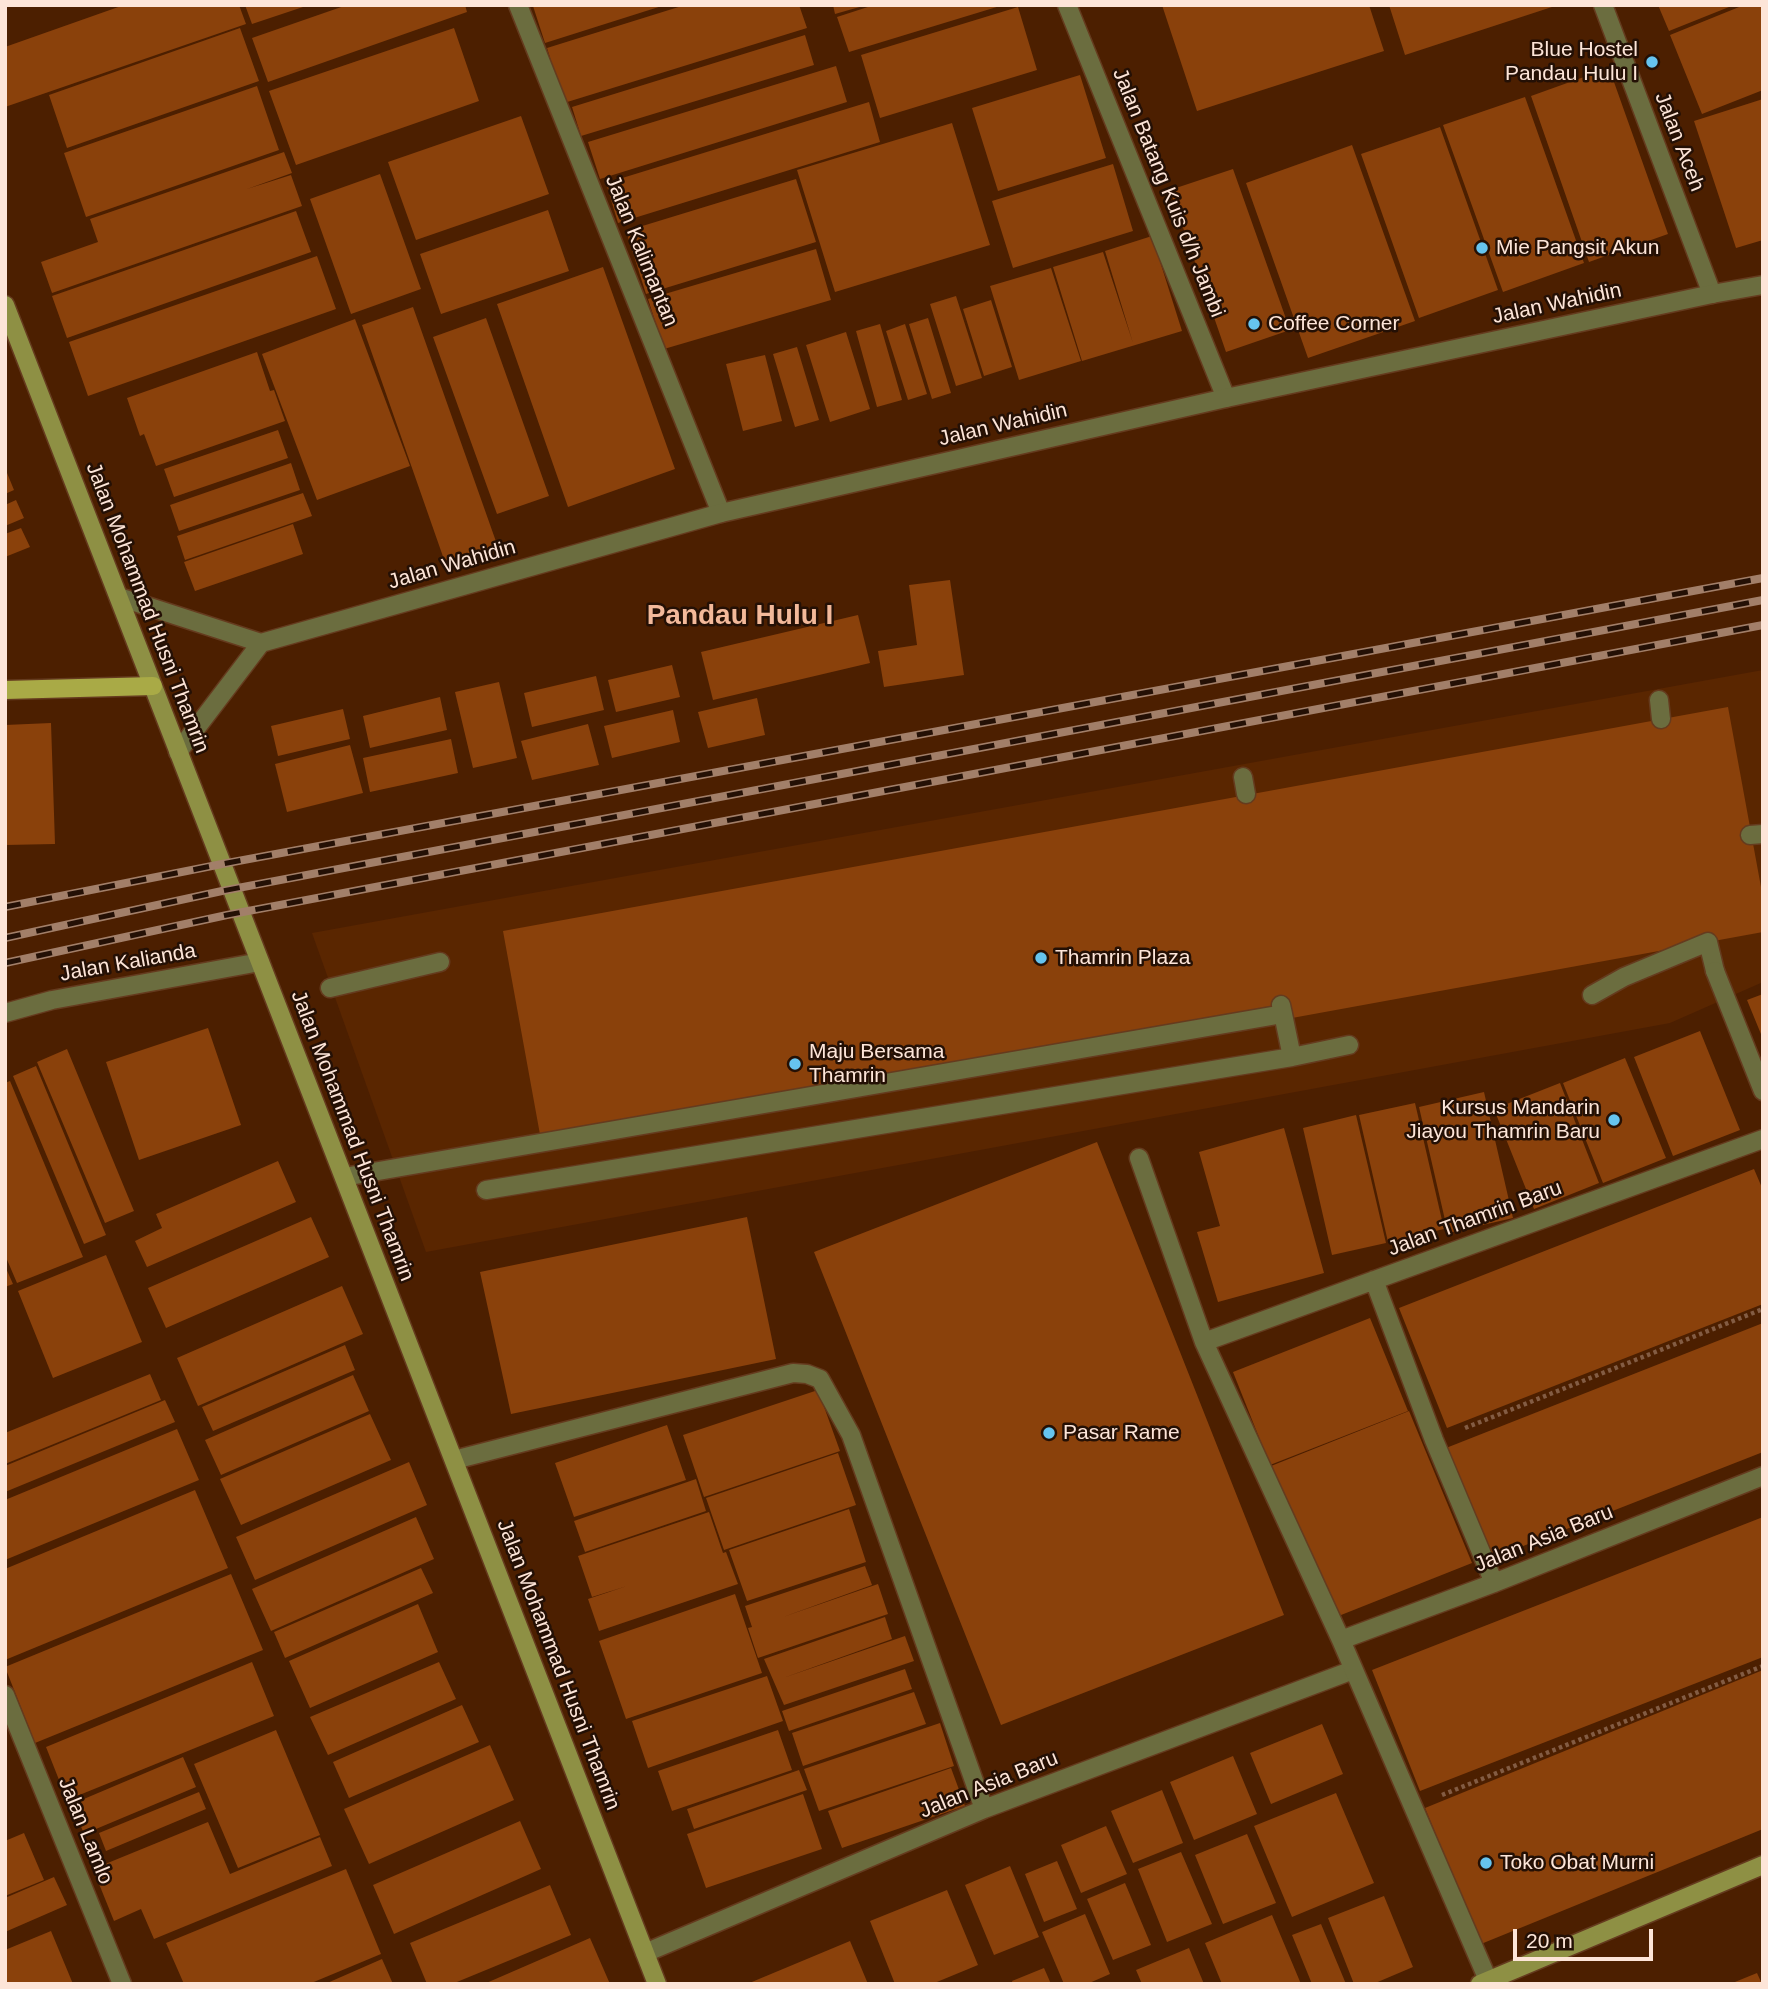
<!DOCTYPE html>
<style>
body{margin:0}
#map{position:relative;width:1768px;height:1989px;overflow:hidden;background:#4c1f00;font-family:Helvetica,sans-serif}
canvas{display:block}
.frame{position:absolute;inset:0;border:7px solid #fde5d8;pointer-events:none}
.scale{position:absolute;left:1513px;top:1929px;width:140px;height:32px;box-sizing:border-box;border:4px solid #fde5d8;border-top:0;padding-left:9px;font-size:21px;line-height:24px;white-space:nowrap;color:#fde5d8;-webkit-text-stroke:5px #241005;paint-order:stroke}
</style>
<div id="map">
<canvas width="1768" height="1989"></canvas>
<div class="frame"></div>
<div class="scale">20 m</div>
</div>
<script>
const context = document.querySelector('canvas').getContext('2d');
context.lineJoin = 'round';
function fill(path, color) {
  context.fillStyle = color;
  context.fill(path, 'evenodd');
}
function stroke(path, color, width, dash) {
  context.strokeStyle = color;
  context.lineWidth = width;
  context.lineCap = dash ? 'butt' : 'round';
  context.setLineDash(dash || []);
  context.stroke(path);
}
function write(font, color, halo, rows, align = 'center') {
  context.font = font + ' Helvetica,sans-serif';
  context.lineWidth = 5;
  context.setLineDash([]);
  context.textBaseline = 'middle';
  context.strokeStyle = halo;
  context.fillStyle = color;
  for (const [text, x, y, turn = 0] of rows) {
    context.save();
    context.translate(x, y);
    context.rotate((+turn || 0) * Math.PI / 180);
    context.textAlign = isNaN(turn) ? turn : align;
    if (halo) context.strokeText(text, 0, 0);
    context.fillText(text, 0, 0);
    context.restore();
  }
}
fill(new Path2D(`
 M1763,670V982L1670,1023L426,1252L312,933Z`), '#5a2600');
fill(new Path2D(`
 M124,5H239L246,24L5,107V47Z
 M245,5H306V6L252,24Z
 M347,5H465L467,12L268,82L252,38Z
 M665,5L545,43L533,6L535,5Z
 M685,5H799L807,28L564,103L547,48Z
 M833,5H863V6L835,14Z
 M874,5H1000V6L849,52L837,17Z
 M1162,5H1369L1384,51L1197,111Z
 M1389,5H1554L1555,6L1405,55Z
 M1658,5H1734L1669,31Z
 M1744,5H1763V90L1702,114L1670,35Z
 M1018,7L1037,70L880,118L861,55Z
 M240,28L259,81L67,148L49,95Z
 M454,28L479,101L296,165L269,91Z
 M805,35L814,65L581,136L572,107Z
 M836,66L847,102L600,179L588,142Z
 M1609,68L1668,234L1589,262L1531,96Z
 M1080,75L1106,158L998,191L972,108Z
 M257,86L279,150L86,217L64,153Z
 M1525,97L1584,263L1503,292L1443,125Z
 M1763,99V240L1736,248L1694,121Z
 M869,102L880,142L618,223L606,183Z
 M521,116L549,194L416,240L388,162Z
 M952,123L990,245L835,292L797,170Z
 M1440,127L1498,290L1419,318L1361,154Z
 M1352,145L1415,321L1308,358L1246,183Z
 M284,152L292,173L247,189L291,175L302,206L52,293L41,262L98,242L90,219Z
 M1113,164L1133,231L1013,268L992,201Z
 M1233,169L1290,330L1226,352L1170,190Z
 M380,174L421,289L351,314L310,199Z
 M796,179L816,242L646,294L626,231Z
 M548,210L569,271L441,314L420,254Z
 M296,211L311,252L67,338L52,296Z
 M1152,236L1182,331L1082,361L1053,267L1103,252L1133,343L1105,251Z
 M816,249L831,300L664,349L648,299Z
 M317,256L336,309L88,396L69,342Z
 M603,267L675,469L568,507L497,304Z
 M1051,268L1081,361L1019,380L990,286Z
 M956,296L982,378L956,386L930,304Z
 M991,300L1012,367L984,376L963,309Z
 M413,307L499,550L447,568L362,325Z
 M486,318L549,496L497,514L433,337Z
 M928,318L951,393L932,399L909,324Z
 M355,319L410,466L317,500L262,354Z
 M880,324L902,400L877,407L856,331Z
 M905,324L927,394L908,400L886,331Z
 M846,332L870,409L830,422L806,345Z
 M797,347L819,420L795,427L773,354Z
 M257,352L270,391L274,390L285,421L156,466L144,434L140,436L127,398Z
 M765,355L782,421L743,431L726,364Z
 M278,430L288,458L174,497L164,469Z
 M291,463L300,490L179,531L170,505Z
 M5,468L14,490L5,494Z
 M303,493L312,516L185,560L177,536Z
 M16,500L24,518L5,526V505Z
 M293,524L303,554L195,591L184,562Z
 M21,528L30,547L5,557V534Z
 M950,580L964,675L884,687L878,651L917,645L909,585Z
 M858,615L870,663L713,700L701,652Z
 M672,665L680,697L616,712L608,680Z
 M596,676L604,710L532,727L524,693Z
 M499,682L517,758L473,768L455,692Z
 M440,697L447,730L370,748L363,716Z
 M757,698L765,735L708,748L698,712Z
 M1728,707L1763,898V932L1292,1018L1289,1004L541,1140L503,931Z
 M343,709L350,739L278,756L271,726Z
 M673,710L680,742L612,758L604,726Z
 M51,723L55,844L5,845V725Z
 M588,724L599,765L532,780L521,741Z
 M451,739L458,773L370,792L363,758Z
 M350,745L363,793L287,812L275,764Z
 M1763,994V1039L1747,1000Z
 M208,1028L241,1125L139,1160L106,1062Z
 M1700,1031L1740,1130L1673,1156L1634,1057Z
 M67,1049L134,1211L105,1223L37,1062Z
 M1625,1058L1666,1158L1603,1183L1563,1083Z
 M36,1066L106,1235L84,1244L13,1076Z
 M10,1081L83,1257L17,1283L5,1255V1083Z
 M1560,1083L1599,1183L1534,1209L1494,1109Z
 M1484,1092L1513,1218L1448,1233L1419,1107Z
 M1415,1103L1444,1229L1388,1242L1359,1115Z
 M1356,1115L1386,1243L1332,1255L1303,1128Z
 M1284,1128L1324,1273L1218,1302L1197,1232L1220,1226L1199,1152Z
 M1097,1142L1284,1615L1001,1725L814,1252Z
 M278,1161L296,1202L147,1267L135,1241L162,1228L156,1214Z
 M1754,1169L1763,1190V1304L1447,1428L1399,1308Z
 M311,1217L329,1257L166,1328L148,1288Z
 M747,1217L776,1359L511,1414L480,1272Z
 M106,1255L142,1342L53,1378L18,1291Z
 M5,1266L13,1284L5,1287Z
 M342,1286L363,1334L198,1406L177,1358Z
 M1370,1318L1408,1411L1270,1465L1233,1372Z
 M1763,1323V1452L1490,1559L1446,1448Z
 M345,1345L355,1370L213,1431L202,1407Z
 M150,1374L161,1400L5,1464V1433Z
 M353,1375L369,1411L221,1475L205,1440Z
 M818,1390L840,1451L704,1497L683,1435Z
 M165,1400L175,1422L5,1492V1466Z
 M1409,1411L1472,1563L1331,1619L1271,1466Z
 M370,1414L391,1460L241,1525L220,1479Z
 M667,1425L686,1480L574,1517L555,1463Z
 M177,1429L199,1480L5,1560V1500Z
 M838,1453L856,1505L724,1550L706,1498Z
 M409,1462L427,1505L255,1580L236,1537Z
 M696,1479L706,1511L585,1552L574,1521Z
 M195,1490L228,1568L5,1660V1569Z
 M849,1509L866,1562L747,1601L729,1550Z
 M709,1512L723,1553L726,1552L738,1584L599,1631L588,1599L627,1586L592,1597L578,1556Z
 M416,1517L434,1559L271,1631L252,1589Z
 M1763,1517V1657L1420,1791L1372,1670Z
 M865,1566L872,1585L783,1617L878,1584L888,1614L758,1658L748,1628L752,1627L745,1606Z
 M421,1568L433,1593L285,1658L274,1632Z
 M231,1574L263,1650L35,1743L5,1667Z
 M735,1594L762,1673L626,1719L599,1641Z
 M418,1604L438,1652L310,1708L289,1661Z
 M885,1617L892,1639L783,1678L905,1636L914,1661L784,1705L764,1659Z
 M252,1662L274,1716L67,1800L46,1747Z
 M439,1662L456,1699L328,1755L310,1717Z
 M905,1669L912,1689L789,1731L782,1711Z
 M1763,1670V1829L1481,1944L1425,1808Z
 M767,1676L783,1721L648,1768L632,1721Z
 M914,1692L926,1724L803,1766L792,1733Z
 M462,1705L479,1742L349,1798L333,1762Z
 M940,1723L954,1766L819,1811L804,1769Z
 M1322,1724L1343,1774L1271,1804L1250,1753Z
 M276,1730L320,1835L238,1868L194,1764Z
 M778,1730L792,1770L672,1811L658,1771Z
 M490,1745L514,1800L369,1864L344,1809Z
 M1233,1756L1257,1814L1194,1840L1170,1782Z
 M183,1757L196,1787L84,1834L72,1804Z
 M951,1768L965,1806L842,1848L828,1811Z
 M799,1770L807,1790L694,1829L687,1809Z
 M1162,1790L1183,1843L1133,1863L1111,1811Z
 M199,1792L206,1809L106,1851L99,1833Z
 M1336,1793L1374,1883L1292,1917L1254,1826Z
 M803,1794L822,1849L706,1888L687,1834Z
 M520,1821L541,1869L394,1934L373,1885Z
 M208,1822L230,1874L320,1837L332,1866L154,1939L141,1909L114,1921L93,1869Z
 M1106,1826L1127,1874L1081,1893L1061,1845Z
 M24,1833L44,1880L5,1896V1841Z
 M1247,1834L1276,1903L1223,1924L1195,1855Z
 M1181,1852L1212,1924L1167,1942L1138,1869Z
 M1057,1861L1077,1909L1044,1922L1025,1874Z
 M1010,1866L1039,1937L994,1955L965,1885Z
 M346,1869L381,1954L309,1984H184L166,1943Z
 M54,1877L67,1905L5,1932V1898Z
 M1125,1883L1151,1945L1113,1960L1087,1899Z
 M550,1885L571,1935L452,1984H427L410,1943Z
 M947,1890L978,1965L932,1984H895L870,1921Z
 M1384,1896L1413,1967L1373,1984H1354L1328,1918Z
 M1085,1914L1110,1974L1087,1984H1064L1042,1932Z
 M1272,1915L1301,1984H1222L1205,1943Z
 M1321,1924L1346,1984H1312L1292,1935Z
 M51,1931L73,1984H5V1950Z
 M590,1938L610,1984H484Z
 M850,1941L868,1984H747Z
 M1189,1948L1204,1984H1142L1136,1970Z
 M382,1959L393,1984H325Z
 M1044,1968L1051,1984H1013L1012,1981Z
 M1757,1973L1762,1984H1730Z`), '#8a410b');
const service = new Path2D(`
 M1659,700L1661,719
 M1243,777L1246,794
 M1750,835L1763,834
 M330,988L440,962
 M1592,995L1624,977L1708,942L1715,971
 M1283,1014L1292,1057
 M344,1177L1283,1014L1281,1005
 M486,1190L1292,1057L1349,1045
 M454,1460L793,1373L807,1374L820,1379L851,1435L984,1809
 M645,1953L984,1809L1353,1670`);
const minor = new Path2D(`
 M518,5L721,513
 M1067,5L1226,398
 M1603,5L1712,294
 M1715,971L1763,1091
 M5,1013L52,1000L260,962
 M1139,1158L1204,1342L1341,1640L1488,1980
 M1374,1280L1434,1440L1494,1583
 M1204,1342L1763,1139
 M1341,1640L1494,1583L1763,1476
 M5,1695L122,1984`);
const tertiary = new Path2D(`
 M119,597L261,643L721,513L1226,398L1712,294L1763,285
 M178,752L261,643`);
const secondary = new Path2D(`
 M5,305L657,1984
 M1480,1984L1763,1865`);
const primary = new Path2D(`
 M5,690L153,686`);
stroke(service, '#653b1e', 21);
stroke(minor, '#653b1e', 21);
stroke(tertiary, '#653b1e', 21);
stroke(secondary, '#653b1e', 21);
stroke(primary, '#653b1e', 21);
stroke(new Path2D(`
 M1465,1428L1763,1309
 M1442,1795L1763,1666`), '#835c43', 4.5, [3.5, 3.5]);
stroke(service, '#6b6d3f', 18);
stroke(minor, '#6b6d3f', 18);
stroke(tertiary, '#6b6d3f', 18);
stroke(secondary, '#8e9044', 18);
stroke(primary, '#a9aa46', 18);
const rail = new Path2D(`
 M5,907L222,864L1763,578
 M5,938L222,891L1763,600
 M5,963L227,915L1763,625`);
stroke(rail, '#a27f69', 8);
stroke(rail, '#241005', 5, [16]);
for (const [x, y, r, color] of [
 [1652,62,7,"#66c4ef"],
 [1482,248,7,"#66c4ef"],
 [1254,324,7,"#66c4ef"],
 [1041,958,7,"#66c4ef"],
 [795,1064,7,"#66c4ef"],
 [1614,1120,7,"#66c4ef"],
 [1049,1433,7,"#66c4ef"],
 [1486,1863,7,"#66c4ef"]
]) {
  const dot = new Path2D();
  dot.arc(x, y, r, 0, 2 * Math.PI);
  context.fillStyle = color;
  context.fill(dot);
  stroke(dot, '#241005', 2.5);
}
write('21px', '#fde5d8', '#241005', [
 ["Blue Hostel",1638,50,"right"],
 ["Pandau Hulu I",1638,74,"right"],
 ["Mie Pangsit Akun",1496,248],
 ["Coffee Corner",1268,324],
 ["Thamrin Plaza",1055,958],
 ["Maju Bersama",809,1052],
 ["Thamrin",809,1076],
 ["Kursus Mandarin",1600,1108,"right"],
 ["Jiayou Thamrin Baru",1600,1132,"right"],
 ["Pasar Rame",1063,1433],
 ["Toko Obat Murni",1500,1863]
], 'left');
write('21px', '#fde5d8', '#241005', [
 ["Jalan Aceh",1679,142,69],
 ["Jalan Batang Kuis d/h Jambi",1168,193,68],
 ["Jalan Kalimantan",641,251,68],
 ["Jalan Wahidin",1557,304,-12],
 ["Jalan Wahidin",1003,425,-13],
 ["Jalan Wahidin",452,565,-16],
 ["Jalan Mohammad Husni Thamrin",147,608,69],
 ["Jalan Kalianda",128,963,-10],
 ["Jalan Mohammad Husni Thamrin",352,1136,69],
 ["Jalan Thamrin Baru",1475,1219,-20],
 ["Jalan Asia Baru",1544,1539,-22],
 ["Jalan Mohammad Husni Thamrin",558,1665,69],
 ["Jalan Asia Baru",989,1785,-22],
 ["Jalan Lamlo",85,1831,68]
]);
write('bold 28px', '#f3b99a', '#241005', [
 ["Pandau Hulu I",740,616]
]);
</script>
